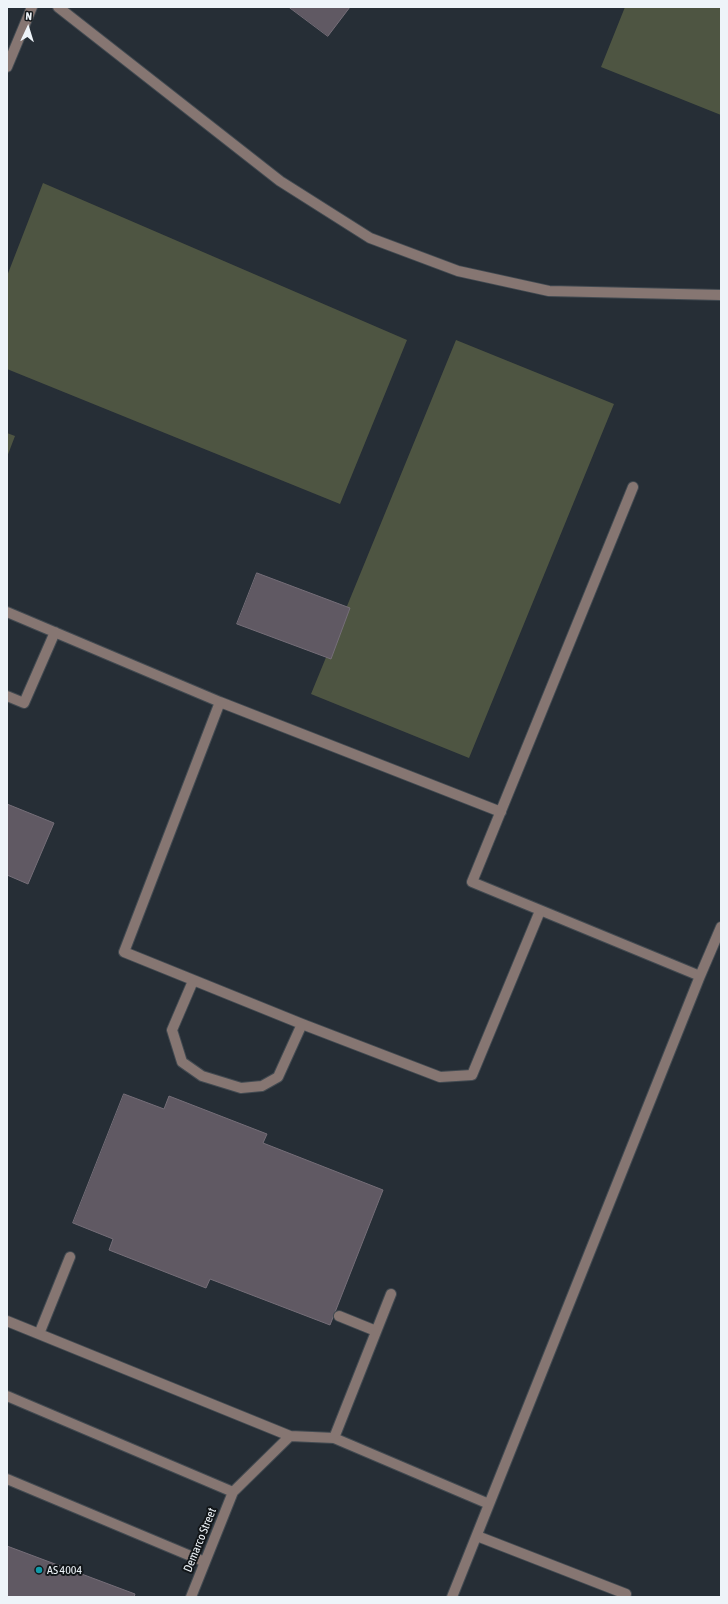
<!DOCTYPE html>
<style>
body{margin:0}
#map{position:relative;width:728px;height:1604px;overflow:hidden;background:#262e36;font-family:"Asap Condensed",sans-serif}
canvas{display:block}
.frame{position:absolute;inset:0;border:8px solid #eef4f9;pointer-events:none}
.north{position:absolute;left:8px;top:8px;width:40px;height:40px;-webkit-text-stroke:3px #121619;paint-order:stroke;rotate:4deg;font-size:11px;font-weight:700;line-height:16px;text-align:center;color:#eef4f9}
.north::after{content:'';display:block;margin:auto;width:14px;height:18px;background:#eef4f9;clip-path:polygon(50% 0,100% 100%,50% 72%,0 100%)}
</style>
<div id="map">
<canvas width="728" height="1604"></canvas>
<div class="frame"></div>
<div class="north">N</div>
</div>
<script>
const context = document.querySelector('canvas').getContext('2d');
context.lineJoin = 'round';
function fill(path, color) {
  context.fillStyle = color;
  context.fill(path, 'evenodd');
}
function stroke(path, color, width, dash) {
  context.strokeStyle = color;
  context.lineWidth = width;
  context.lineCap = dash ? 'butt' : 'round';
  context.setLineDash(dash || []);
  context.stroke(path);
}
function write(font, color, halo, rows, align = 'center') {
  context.font = font + ' "Asap Condensed",sans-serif';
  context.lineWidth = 4;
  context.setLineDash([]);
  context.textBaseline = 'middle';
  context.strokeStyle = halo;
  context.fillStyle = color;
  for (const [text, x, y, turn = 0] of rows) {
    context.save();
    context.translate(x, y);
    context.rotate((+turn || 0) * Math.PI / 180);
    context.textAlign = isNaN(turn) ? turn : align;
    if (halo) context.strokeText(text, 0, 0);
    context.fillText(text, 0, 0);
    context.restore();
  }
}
fill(new Path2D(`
 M625,7H721V115L601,67Z
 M43,183L407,340L340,504L7,369V276Z
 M456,340L614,404L469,758L311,694Z
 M7,433L15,436L7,457Z`), '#4e5542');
const building = new Path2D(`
 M289,7H350L328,36Z
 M257,573L350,608L331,659L237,624Z
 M7,804L54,823L28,884L7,875Z
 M124,1094L164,1109L169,1096L267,1134L263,1143L383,1190L330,1325L210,1279L206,1288L109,1250L113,1239L73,1223Z
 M7,1546L135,1594L134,1597H7Z`);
fill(building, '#605963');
stroke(building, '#756e78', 1);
const minor = new Path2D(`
 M58,7L280,181L370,238L458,271L549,291L721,295
 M7,67L32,7
 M633,487L472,882L700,976
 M7,612L220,702
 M7,696L24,703L55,632
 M501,812L220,702L124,952L302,1024L440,1077L472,1075L540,911
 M193,981L172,1030L182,1062L202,1076L241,1088L262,1086L278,1077L302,1024
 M70,1257L39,1334L290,1436L334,1438L489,1504
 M339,1316L376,1331
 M7,1321L39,1334
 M7,1396L233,1492
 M334,1438L391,1294
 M7,1479L205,1562
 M477,1536L626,1594L625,1597
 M191,1597L233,1492L290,1436
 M452,1597L700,976L721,927`);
stroke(minor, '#424a51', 12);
stroke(minor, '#867672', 10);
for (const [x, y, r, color] of [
 [39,1570,4,"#0f9aa8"]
]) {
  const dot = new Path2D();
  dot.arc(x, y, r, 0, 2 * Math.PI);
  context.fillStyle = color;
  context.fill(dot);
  stroke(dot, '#121619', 1.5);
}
write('12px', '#eef4f9', '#121619', [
 ["Demarco Street",200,1540,-68]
]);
write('12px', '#eef4f9', '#121619', [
 ["AS 4004",47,1570]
], 'left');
</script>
